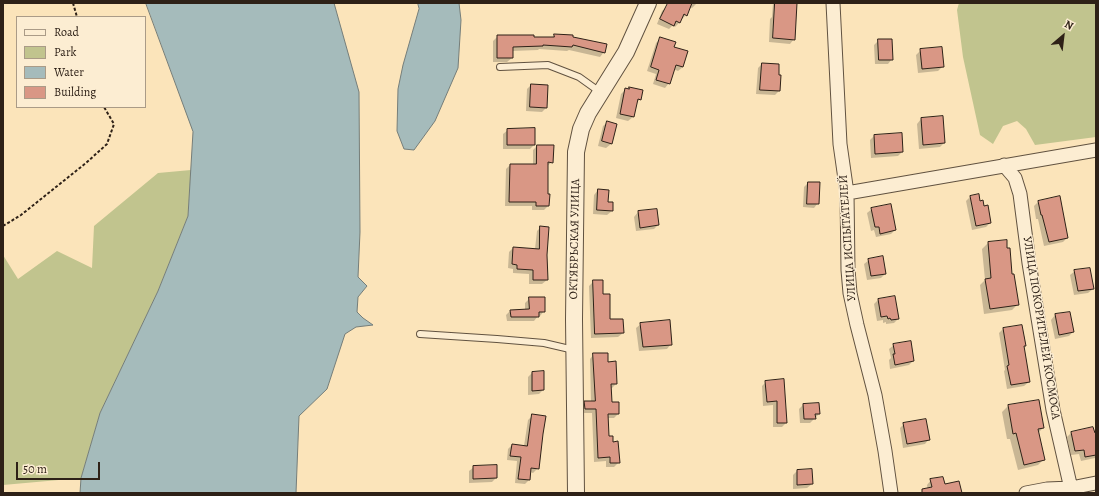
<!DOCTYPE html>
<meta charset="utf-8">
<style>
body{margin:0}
#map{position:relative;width:1099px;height:496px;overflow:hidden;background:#fbe4ba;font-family:Alegreya,serif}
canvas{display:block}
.frame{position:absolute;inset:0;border:4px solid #2e2117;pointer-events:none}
.legend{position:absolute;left:16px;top:16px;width:130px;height:92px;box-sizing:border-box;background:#fcedd2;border:1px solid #aa9b87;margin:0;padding:5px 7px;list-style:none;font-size:12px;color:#2e2117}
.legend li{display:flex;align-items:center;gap:8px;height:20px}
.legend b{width:20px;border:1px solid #aa9b87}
.north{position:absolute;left:1043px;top:16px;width:40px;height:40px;-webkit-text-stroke:3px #fcedd2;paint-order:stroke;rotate:28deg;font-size:11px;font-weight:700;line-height:16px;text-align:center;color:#2e2117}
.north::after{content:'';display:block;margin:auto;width:14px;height:18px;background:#2e2117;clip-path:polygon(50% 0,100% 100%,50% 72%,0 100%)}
.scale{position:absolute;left:16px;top:462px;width:84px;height:18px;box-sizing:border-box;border:2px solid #2e2117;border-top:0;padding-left:5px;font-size:12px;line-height:14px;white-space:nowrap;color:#2e2117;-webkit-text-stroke:3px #fcedd2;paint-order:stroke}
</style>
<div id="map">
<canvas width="1099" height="496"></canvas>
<div class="frame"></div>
<ul class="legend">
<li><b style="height:5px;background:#fcedd2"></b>Road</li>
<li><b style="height:11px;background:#c1c48e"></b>Park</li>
<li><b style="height:11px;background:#a5bbbb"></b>Water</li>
<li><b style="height:11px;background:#d99785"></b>Building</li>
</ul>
<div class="north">N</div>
<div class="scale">50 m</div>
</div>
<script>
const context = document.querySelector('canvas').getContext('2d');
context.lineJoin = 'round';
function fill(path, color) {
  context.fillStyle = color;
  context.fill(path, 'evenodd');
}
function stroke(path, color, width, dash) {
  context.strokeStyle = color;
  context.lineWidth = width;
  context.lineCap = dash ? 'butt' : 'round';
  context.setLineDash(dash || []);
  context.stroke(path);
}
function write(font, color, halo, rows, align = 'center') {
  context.font = font + ' Alegreya,serif';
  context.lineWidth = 3;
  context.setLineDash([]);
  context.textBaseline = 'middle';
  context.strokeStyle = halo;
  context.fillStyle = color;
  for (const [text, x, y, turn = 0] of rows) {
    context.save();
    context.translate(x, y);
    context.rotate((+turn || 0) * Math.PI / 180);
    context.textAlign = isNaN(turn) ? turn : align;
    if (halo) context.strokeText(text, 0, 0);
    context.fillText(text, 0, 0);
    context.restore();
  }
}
fill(new Path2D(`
 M959,3H1096V137L1035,145L1026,129L1017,121L1003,126L993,144L980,135L963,57L957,10Z
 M191,170L188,216L158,291L100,413L81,478L3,485V255L18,279L57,251L92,268L94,226L158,173Z`), '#c1c48e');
const water = new Path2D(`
 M146,3H334L359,92L360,232L358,277L367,286L358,297L357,312L363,318L373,325L356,327L345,334L327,389L299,416L296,493H80L81,478L100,413L158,291L188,216L193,132Z
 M418,3H459L461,20L458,68L435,121L414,150L404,149L397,131L398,89L403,65L419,9Z`);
fill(water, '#a5bbbb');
stroke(water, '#757d79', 1);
fill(new Path2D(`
 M674,3H697L692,8L690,7L686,15L682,19H681L679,23L675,27L672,26L669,29L657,24L662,11L667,7Z
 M773,3H798L796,5L794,39L790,44L769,42L770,19L772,17Z
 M555,35L572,37L604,52L600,57L569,50L567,51L539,49L538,50L512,51V58L507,62H493V41L498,36L551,38Z
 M660,39L673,47L683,67L678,71L673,69L669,83L665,88L653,84L656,74L647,71L656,43Z
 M879,40L892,59L888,64H875L874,45Z
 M921,50L943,66L938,71L918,73L916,55Z
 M762,64L779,91L775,95L756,94L758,68Z
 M531,85L546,108L542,112L526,111L527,89Z
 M629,88L640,99L636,103L633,117L628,121L616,118L621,94L626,89L628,90Z
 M942,118L944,143L940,147L919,149L917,124L921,119Z
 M608,122L616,124L611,144L606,148L598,146L603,126Z
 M508,130L534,145L530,149H503V134Z
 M874,136L902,152L898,156L871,158L870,140Z
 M537,146L552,162L547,166L548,206L544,210H532V206H505L506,169L510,165H533V150Z
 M808,183H819L818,203L814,208L803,207L804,187Z
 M598,190L607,203L612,211L607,215L593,214L594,195Z
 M978,196L979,202L990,223L986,227L972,230L966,201L970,197Z
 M1038,202L1067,238L1063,242L1044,246L1038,219H1036L1034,206Z
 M872,209L895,230L891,234L876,237L874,230L871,231L867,213Z
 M638,212L658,225L654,229L636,231L634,217Z
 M541,227L546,255L547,280L542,284H529V274L513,273V269L508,268L509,252L513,248L535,249L537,231Z
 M988,243L1011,276L1018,304L1012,310L984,314L980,285L985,280L982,249Z
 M869,260L885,274L881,278L867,280L864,264Z
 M1075,271L1093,289L1088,293L1074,295L1070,275Z
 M594,281L602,295L609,320L623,333L618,337L591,338L589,286Z
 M894,297L898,319L894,323L886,324V322L883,323V320L877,321L874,304L878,300Z
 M530,298L544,311L540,316H538L534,321H507L506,315L511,310H525V303Z
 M1070,313L1073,332L1069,336L1055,339L1051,320L1055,315Z
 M641,324L671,344L667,349L639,351L636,328Z
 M1003,329L1025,346L1023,347L1029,382L1024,386L1007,389L1004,371L1005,370L999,333Z
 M894,345L913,361L909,365L890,369L889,360L891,358L889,349Z
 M594,354L607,363L616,384L612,388H610L611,403L618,414L614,418H607L608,437L619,462L614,467H606V461L594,462L592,413H581V406L585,402H591L590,359Z
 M532,373L543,390L539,394L528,395V377Z
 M783,380L786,423L782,427H773V405L763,406L762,386L766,382Z
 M818,404L819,414L810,423H800L799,409L803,405Z
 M1008,406L1043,428L1038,433L1044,459L1038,465L1018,470L1010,439H1007L1002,412Z
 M533,415L538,468L533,473L530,472L529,480L525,484L515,483L517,461L507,460L508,449L512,445L524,446L528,420Z
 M904,424L929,439L925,444L903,448L900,428Z
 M1071,433L1096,434V458H1095L1081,461L1079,454L1071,455L1067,437Z
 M474,467L496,478L492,482L469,483V471Z
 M797,471L812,484L807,488L793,489V475Z
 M931,480L944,485L960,493H928L927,485Z`), '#0003');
const building = new Path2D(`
 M668,3H692L687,16L684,14L680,23L676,21L674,26L660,19Z
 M775,3H797L795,40L773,38Z
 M554,34L573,35V37L607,44L605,53L573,45L572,47L543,45V46L513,47V58H497V35H534V37H554Z
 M660,37L676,42L674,47L688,51L683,67L676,65L670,84L656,80L659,70L651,67Z
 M878,39H892L893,60H879Z
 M942,47L944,67L922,69L920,49Z
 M762,63L779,64V75H781L780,91L760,90Z
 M531,84L548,85L547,108L530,107Z
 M629,87L643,90L641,100L638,99L634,117L620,114L625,88L629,89Z
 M943,116L945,143L923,145L921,118Z
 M607,121L617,124L612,144L602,141Z
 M535,128V145H507V129Z
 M902,133L903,152L875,154L874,135Z
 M537,145H554L553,163L548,162V194H550L549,206H536V202H509L510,164H536Z
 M808,182H820L819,204H807Z
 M598,189L609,190L608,202H613V211L597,210Z
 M979,194L980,201L983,200L984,206L988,205L991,223L976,226L970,196Z
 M1060,196L1068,238L1049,242L1042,215H1041L1038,201Z
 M891,204L896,230L880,234L879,227H875L871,208Z
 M657,209L659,225L640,228L638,211Z
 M540,226L549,227L547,255L548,280H533V270L517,269V265L512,264L513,247L539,249Z
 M1007,240V248H1010L1012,274H1014L1019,305L990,309L985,279L991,278L988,242Z
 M883,256L886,274L871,276L868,259Z
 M1090,268L1094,289L1078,291L1074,270Z
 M593,280H603V294H610V319H623L624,333L595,334Z
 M895,296L899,319L891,320L890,318L888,319L887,316L881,317L878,299Z
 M529,297H545V312H539V317H511L510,310L529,309Z
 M1070,312L1074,332L1059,335L1055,314Z
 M670,320L672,345L643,347L640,323Z
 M1022,325L1026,346H1024L1030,382L1011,385L1007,366L1009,365L1003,328Z
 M911,341L914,361L895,365L893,354H895L893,344Z
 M593,353H608V362L616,361L617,384H611L612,402H619V414H608L609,436H613V442L618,441L620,463H610V457L598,458L596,409H585L584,401H595Z
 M544,371V390L532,391V372Z
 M784,379L787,423H777V401L767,402L765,381Z
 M1039,400L1044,428L1038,429L1045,460L1024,465L1016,433L1013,434L1008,405Z
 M819,403L820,414H815L816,419H804L803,404Z
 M532,414L546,416L543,434L539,469L531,468L530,480L518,479L521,457L510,456L512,444L527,446Z
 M926,419L930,440L907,444L903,423Z
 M1093,427L1095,433H1096V455L1085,457L1084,450L1075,451L1071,432Z
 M497,465V478L473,479V466Z
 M812,469L813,484L797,485V470Z
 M943,477L945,484L959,481L962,493H922V489L932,487L930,479Z`);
fill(building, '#d99785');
stroke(building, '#2e2117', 1);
const service = new Path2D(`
 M500,67L548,65L579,77L600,92
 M420,334L497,339L544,343L574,350`);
const minor = new Path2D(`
 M833,3L840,144L847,193L848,270L850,293L857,325L875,395L885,451L891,493
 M1004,165L1015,178L1020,194L1029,263L1053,410L1072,493
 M847,193L1096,150
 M1026,493L1047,489L1071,488L1096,483`);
const tertiary = new Path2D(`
 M576,493L574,319L576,152L581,129L588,113L626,52L648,3`);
stroke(service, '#615240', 8);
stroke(minor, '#615240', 15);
stroke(tertiary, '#615240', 18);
stroke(new Path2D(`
 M73,3L77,17
 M3,226L21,215L86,163L107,144L114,124L104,107`), '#2e2117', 2, [3, 2]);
stroke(service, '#fcedd2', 6);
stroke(minor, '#fcedd2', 13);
stroke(tertiary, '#fcedd2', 16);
write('12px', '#2e2117', '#fcedd2', [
 ["УЛИЦА ИСПЫТАТЕЛЕЙ",848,238,-94],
 ["ОКТЯБРЬСКАЯ УЛИЦА",575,239,-89],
 ["УЛИЦА ПОКОРИТЕЛЕЙ КОСМОСА",1041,328,81]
]);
</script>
